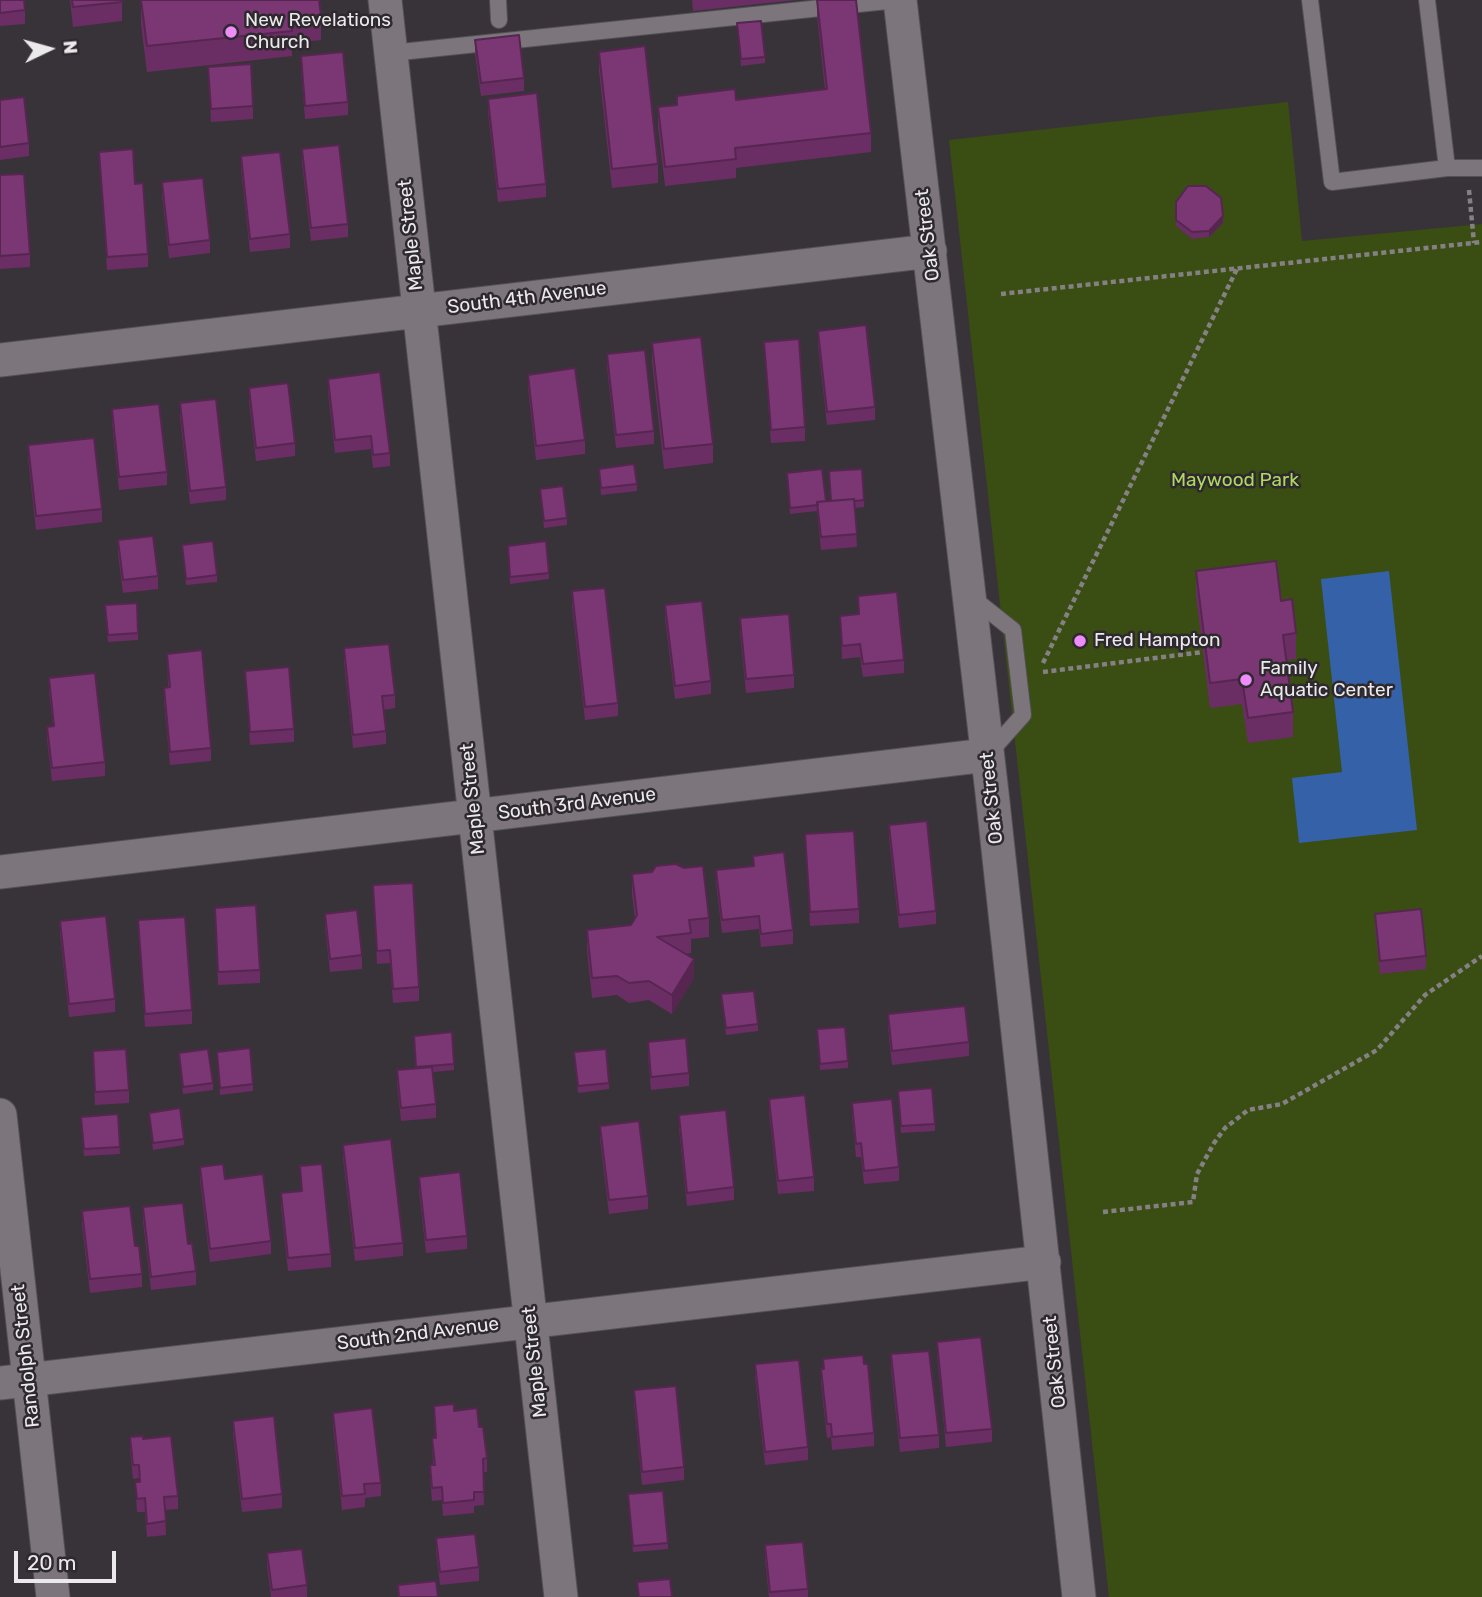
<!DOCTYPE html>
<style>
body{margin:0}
#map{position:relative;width:1482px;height:1597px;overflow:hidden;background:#383338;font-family:Rubik,sans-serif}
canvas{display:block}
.north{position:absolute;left:14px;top:14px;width:70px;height:70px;-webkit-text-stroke:5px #2e292e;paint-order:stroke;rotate:85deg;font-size:19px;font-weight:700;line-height:28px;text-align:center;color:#ece9ec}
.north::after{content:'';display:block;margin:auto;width:24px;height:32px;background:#ece9ec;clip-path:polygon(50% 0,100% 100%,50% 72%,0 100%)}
.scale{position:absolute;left:14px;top:1551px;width:102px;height:32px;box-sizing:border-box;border:4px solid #ece9ec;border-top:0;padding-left:9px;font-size:21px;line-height:24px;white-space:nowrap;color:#ece9ec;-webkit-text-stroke:5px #2e292e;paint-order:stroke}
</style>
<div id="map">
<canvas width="1482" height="1597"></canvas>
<div class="north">N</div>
<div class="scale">20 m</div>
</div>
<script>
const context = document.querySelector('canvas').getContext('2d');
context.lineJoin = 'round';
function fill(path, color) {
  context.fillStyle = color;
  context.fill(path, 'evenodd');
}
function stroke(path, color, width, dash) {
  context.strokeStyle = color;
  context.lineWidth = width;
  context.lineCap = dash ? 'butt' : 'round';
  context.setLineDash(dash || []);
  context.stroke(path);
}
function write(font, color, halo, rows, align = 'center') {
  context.font = font + ' Rubik,sans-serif';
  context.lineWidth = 5;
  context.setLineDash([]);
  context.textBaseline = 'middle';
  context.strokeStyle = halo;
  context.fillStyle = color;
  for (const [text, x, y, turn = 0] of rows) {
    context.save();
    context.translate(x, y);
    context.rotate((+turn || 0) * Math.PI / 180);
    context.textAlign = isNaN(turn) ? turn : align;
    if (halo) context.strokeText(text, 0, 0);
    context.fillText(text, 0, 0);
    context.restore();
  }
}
fill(new Path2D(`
 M1288,102L1302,241L1482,224V1597H1109L949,140Z`), '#3a4d13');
fill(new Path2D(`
 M1389,571L1417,830L1299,843L1292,778L1342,772L1321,579Z`), '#3561a9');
const lane = new Path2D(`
 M498,0L499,20
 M1310,0L1332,182L1447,168L1427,0
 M391,53L897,0
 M1447,168H1482
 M970,596L1013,630L1023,715L989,753`);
const street = new Path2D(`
 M385,0L561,1597
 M900,0L992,793L1079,1597
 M0,360L930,251
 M0,872L987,755
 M0,1115L53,1597
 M0,1383L1044,1262`);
stroke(lane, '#545054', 18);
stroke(street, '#545054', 35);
stroke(new Path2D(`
 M1469,190L1474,243
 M1001,294L1482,242
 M1043,663L1237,269
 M1043,672L1203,652
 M1103,1212L1193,1202L1197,1174L1214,1143L1225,1128L1248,1110L1282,1104L1377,1050L1425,995L1482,956`), '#848084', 4.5, [5, 3.5]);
stroke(lane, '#7c767c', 16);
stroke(street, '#7c767c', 33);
fill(new Path2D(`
 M0,0L25,10V24L0,26Z
 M70,0H122V21L73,27Z
 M141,0H319L321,15V40L292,43V56L147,72L141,24Z
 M692,0H796L693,11Z
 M817,0L871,133V152L736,168V178L665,186L658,127V107L677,105V96L736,100L825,90L817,15Z
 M737,23L765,57V63L741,66Z
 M475,40L524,78V91L481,96L475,54Z
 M599,52L658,164V183L612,188L599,71Z
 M301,56L348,102V115L305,119L301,69Z
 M208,67L253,106V119L211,122Z
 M488,99L546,184V197L498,202L488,112Z
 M0,100L29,143V156L0,160Z
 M302,149L348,224V237L311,241L302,163Z
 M99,152L148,254V267L107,270Z
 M241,156L290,234V248L250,252L241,169Z
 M0,175L30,254V267L0,269Z
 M162,182L210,240V253L169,258L162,195Z
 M1176,202L1223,223L1209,237L1192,239L1176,226Z
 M818,331L875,407V420L827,425L818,344Z
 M764,342L805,427V441L771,443Z
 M652,343L713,444V463L664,469L652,362Z
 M607,354L654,431V444L616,448L607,367Z
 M528,375L585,440V454L536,460L528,388Z
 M328,379L390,453V466L373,468L371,449L335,453L328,392Z
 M249,388L295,443V456L256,461L249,401Z
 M180,403L226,487V500L190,504L180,417Z
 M112,409L167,472V485L119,490L112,422Z
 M28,445L102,509V522L36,530L28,458Z
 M599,469L637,484V491L601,495Z
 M787,473L826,501L864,500V507L855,508L857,547L821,550L817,511L790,514Z
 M540,489L567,518V525L544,528Z
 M118,540L158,576V589L123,593L118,553Z
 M182,545L217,575V582L186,585Z
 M508,546L549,573V579L510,584Z
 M1196,571L1281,601L1296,633V659L1286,660L1293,712V737L1248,743L1242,704L1210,708L1196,596Z
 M572,591L618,703V716L585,720L572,605Z
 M858,596L904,660V673L863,677L860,657L842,659L840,616L858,614Z
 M665,605L711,681V694L675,699L665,618Z
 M105,611L138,633V640L108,642Z
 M740,618L794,675V688L746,693L740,632Z
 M344,648L395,695V708L383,710L386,731V744L353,748L344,662Z
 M167,654L211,748V761L170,765L164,701V688L168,687Z
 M245,671L294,729V742L250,745Z
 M49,678L105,762V776L52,781L47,740V727L53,726L49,691Z
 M889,825L936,911V924L899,928L889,838Z
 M805,834L859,909V923L810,926Z
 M753,856L793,930V944L761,947L759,929L722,933L716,883V870L753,866Z
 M632,874L709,918V937L691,939V953L685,954L694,978L672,1014L649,1000L629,1003L617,995L592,998L587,950V930L631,925L635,918L632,894Z
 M373,885L419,987V1001L393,1003L390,963L377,964Z
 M215,908L260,970V983L218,985Z
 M325,914L362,955V969L330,972L325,927Z
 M1375,914L1426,956V969L1380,974L1375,928Z
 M138,920L192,1010V1024L145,1027Z
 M60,921L115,999V1012L69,1017L60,934Z
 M721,994L758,1024V1031L726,1035Z
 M888,1014L969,1042V1056L892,1065L888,1027Z
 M817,1029L848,1061V1068L820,1070Z
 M414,1036L454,1064V1070L433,1072L436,1104V1118L401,1121L397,1083V1070L416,1068Z
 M648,1042L689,1073V1086L651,1090L648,1055Z
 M93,1051L129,1090V1103L95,1105Z
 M217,1052L253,1084V1091L220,1095Z
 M574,1052L609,1083V1089L578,1093Z
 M179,1053L213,1083V1090L183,1094Z
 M898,1091L935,1124V1131L901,1133Z
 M769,1099L814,1177V1191L778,1194L769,1112Z
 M852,1103L899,1167V1181L864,1184L861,1157H856L852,1116Z
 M149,1113L184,1139V1145L153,1150Z
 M118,1114L120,1154L84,1156L81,1123Z
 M679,1115L734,1187V1200L687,1206L679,1128Z
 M600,1126L648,1196V1209L609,1214L600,1139Z
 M343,1145L403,1243V1256L355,1261L343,1158Z
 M300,1166L331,1254V1267L288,1271L281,1206V1193L301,1191Z
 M200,1167L225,1179L271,1241V1254L210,1262L200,1180Z
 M419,1177L467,1236V1249L426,1253L419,1190Z
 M143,1207L188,1244L196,1271V1285L151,1290L143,1221Z
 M82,1211L135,1246L142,1274V1287L90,1293L82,1225Z
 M937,1342L992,1429V1442L946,1447L937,1355Z
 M891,1354L939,1435V1448L900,1452L891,1368Z
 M823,1359L864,1364L874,1433V1446L832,1450L831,1437L827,1438L821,1383V1369H823Z
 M755,1364L808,1447V1460L765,1465L755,1377Z
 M634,1390L684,1467V1480L642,1485L634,1403Z
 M434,1406L454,1411L479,1427L487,1458V1472H483L484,1505L474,1506V1513L443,1516L442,1500L432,1501L430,1478V1465H433L432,1438H435Z
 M333,1413L381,1483V1496L365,1498V1507L342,1510L333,1426Z
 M233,1421L282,1494V1508L242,1512L233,1434Z
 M130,1437L143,1439L178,1496V1509L165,1510L166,1535L147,1537L145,1512H137L135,1482H139V1478L133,1479L130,1450Z
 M628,1494L668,1543V1549L633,1552Z
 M436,1538L479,1567V1581L440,1585L436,1551Z
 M765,1545L808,1589V1597H769L765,1559Z
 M267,1553L307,1585V1597H271L267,1566Z`), '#6a2e64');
fill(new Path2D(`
 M1223,216V223L1209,237V231Z
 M694,959V978L672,1014V995Z`), '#562651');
const building = new Path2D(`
 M0,0H24L25,10L0,13Z
 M72,0H122V2L73,7Z
 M141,0H319L321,15L291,18L292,31L147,46Z
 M817,0H856L871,133L735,148L736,159L665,167L658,107L677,105V96L735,89L736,100L827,89Z
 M761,21L765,57L741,59L737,23Z
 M519,35L524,78L481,83L475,40Z
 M645,46L658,164L612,169L599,52Z
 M343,52L348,102L305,106L301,56Z
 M251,64L253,106L211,109L208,67Z
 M537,93L546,184L498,189L488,99Z
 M24,97L29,143L0,147V100Z
 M339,145L348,224L311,228L302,149Z
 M133,149L135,184L143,183L148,254L107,257L99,152Z
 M280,152L290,234L250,239L241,156Z
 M24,174L30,254L0,256V175Z
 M203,178L210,240L169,245L162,182Z
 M1188,186H1206L1221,198L1223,216L1209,231L1192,232L1176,220V202Z
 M866,325L875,407L827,412L818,331Z
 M701,337L713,444L664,449L652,343Z
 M799,339L805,427L771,430L764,342Z
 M645,350L654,431L616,435L607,354Z
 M575,368L585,440L536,446L528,375Z
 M380,372L390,453L373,455L371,436L335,440L328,379Z
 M288,383L295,443L256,448L249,388Z
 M216,399L226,487L190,491L180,403Z
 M159,404L167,472L119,477L112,409Z
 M94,438L102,509L36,516L28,445Z
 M634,464L637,484L601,488L599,469Z
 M822,469L826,501L817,502L818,505L790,508L787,473Z
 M862,469L864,500L855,501L854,499L831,501L829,471Z
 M563,486L567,518L544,521L540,489Z
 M854,499L857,534L821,537L817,502Z
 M153,536L158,576L123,580L118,540Z
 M213,541L217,575L186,579L182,545Z
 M546,541L549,573L510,577L508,546Z
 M1276,561L1281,601L1292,599L1296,633L1283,635L1293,712L1248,718L1242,679L1210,683L1196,571Z
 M605,588L618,703L585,707L572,591Z
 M897,592L904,660L863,664L860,644L842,646L840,616L859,614L858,596Z
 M702,601L711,681L675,686L665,605Z
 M137,603L138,633L108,635L105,605Z
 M789,614L794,675L746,679L740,618Z
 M389,644L395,695L382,696L386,731L353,735L344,648Z
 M202,650L211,748L170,752L164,688L170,687L167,654Z
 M289,667L294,729L250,732L245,671Z
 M95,673L105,762L52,768L47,727L54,726L49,678Z
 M927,821L936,911L899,915L889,825Z
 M854,831L859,909L810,912L805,834Z
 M784,852L793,930L761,934L759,916L722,920L716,870L754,866L753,856Z
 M676,864L684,868L703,866L709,918L689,920L691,933L657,937L694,959L672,995L649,981L629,983L617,976L592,978L587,930L631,925L637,915L632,874L652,872L656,866Z
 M413,883L419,987L393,989L390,950L377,951L373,885Z
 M256,905L260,970L218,972L215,908Z
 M1421,909L1426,956L1380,961L1375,914Z
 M357,910L362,955L330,959L325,914Z
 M106,916L115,999L69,1004L60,921Z
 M185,917L192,1010L145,1014L138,920Z
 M754,991L758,1024L726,1028L721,994Z
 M965,1006L969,1042L892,1051L888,1014Z
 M845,1027L848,1061L820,1064L817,1029Z
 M452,1032L454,1064L416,1067L414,1036Z
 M686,1038L689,1073L651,1077L648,1042Z
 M250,1048L253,1084L220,1088L217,1052Z
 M126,1049L129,1090L95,1092L93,1051Z
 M208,1049L213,1083L183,1087L179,1053Z
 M606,1049L609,1083L578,1086L574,1052Z
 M432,1067L436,1104L401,1108L397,1070Z
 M932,1088L935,1124L901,1126L898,1091Z
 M805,1095L814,1177L778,1181L769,1099Z
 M892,1099L899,1167L864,1171L861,1143L856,1144L852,1103Z
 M180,1108L184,1139L153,1143L149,1113Z
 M726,1110L734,1187L687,1193L679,1115Z
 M118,1114L120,1147L84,1149L81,1117Z
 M639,1121L648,1196L609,1200L600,1126Z
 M391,1139L403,1243L355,1248L343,1145Z
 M223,1164L225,1179L263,1174L271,1241L210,1249L200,1167Z
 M322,1164L331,1254L288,1258L281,1193L302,1191L300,1166Z
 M460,1172L467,1236L426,1240L419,1177Z
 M183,1203L188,1244L192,1243L196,1271L151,1277L143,1207Z
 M130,1206L135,1246H139L142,1274L90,1279L82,1211Z
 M981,1337L992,1429L946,1433L937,1342Z
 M929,1351L939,1435L900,1438L891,1354Z
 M863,1355L864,1364H868L874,1433L832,1437L831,1424H827L821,1369H824L823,1359Z
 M799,1360L808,1447L765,1452L755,1364Z
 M676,1386L684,1467L642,1472L634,1390Z
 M454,1404V1411L477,1408L479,1427H483L487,1458L483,1459L484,1492H474V1500L443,1503L442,1487L432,1488L430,1465H435L432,1438H436L434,1406Z
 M372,1408L381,1483L364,1484L365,1494L342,1496L333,1413Z
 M274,1416L282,1494L242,1499L233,1421Z
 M143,1436V1439L171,1436L178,1496L164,1497L166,1521L147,1524L145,1498L137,1499L135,1482H140L139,1465H133L130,1437Z
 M663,1491L668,1543L633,1546L628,1494Z
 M475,1534L479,1567L440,1572L436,1538Z
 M803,1542L808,1589L770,1592L765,1545Z
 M302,1549L307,1585L272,1590L267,1553Z
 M670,1579L672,1597H639L637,1582Z
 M436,1581L438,1597H399L398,1585Z`);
fill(building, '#7b3674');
stroke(building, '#562651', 2);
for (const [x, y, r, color] of [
 [231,32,7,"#ed8cfa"],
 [1080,641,7,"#ed8cfa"],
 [1246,680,7,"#ed8cfa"]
]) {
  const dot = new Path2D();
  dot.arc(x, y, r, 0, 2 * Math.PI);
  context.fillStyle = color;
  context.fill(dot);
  stroke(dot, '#2e292e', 2.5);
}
write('19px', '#ece9ec', '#2e292e', [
 ["New Revelations",245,21],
 ["Church",245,43],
 ["Fred Hampton",1094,641],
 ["Family",1260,669],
 ["Aquatic Center",1260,691]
], 'left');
write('19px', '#ece9ec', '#2e292e', [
 ["Maple Street",411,235,-96],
 ["Oak Street",928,235,-97],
 ["South 4th Avenue",527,298,-7],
 ["Oak Street",992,798,-96],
 ["Maple Street",473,799,-96],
 ["South 3rd Avenue",577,804,-7],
 ["South 2nd Avenue",418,1334,-7],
 ["Randolph Street",26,1356,-96],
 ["Maple Street",535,1362,-96],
 ["Oak Street",1055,1362,-96]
]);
write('19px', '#afd860', '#2e292e', [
 ["Maywood Park",1235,481]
]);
</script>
